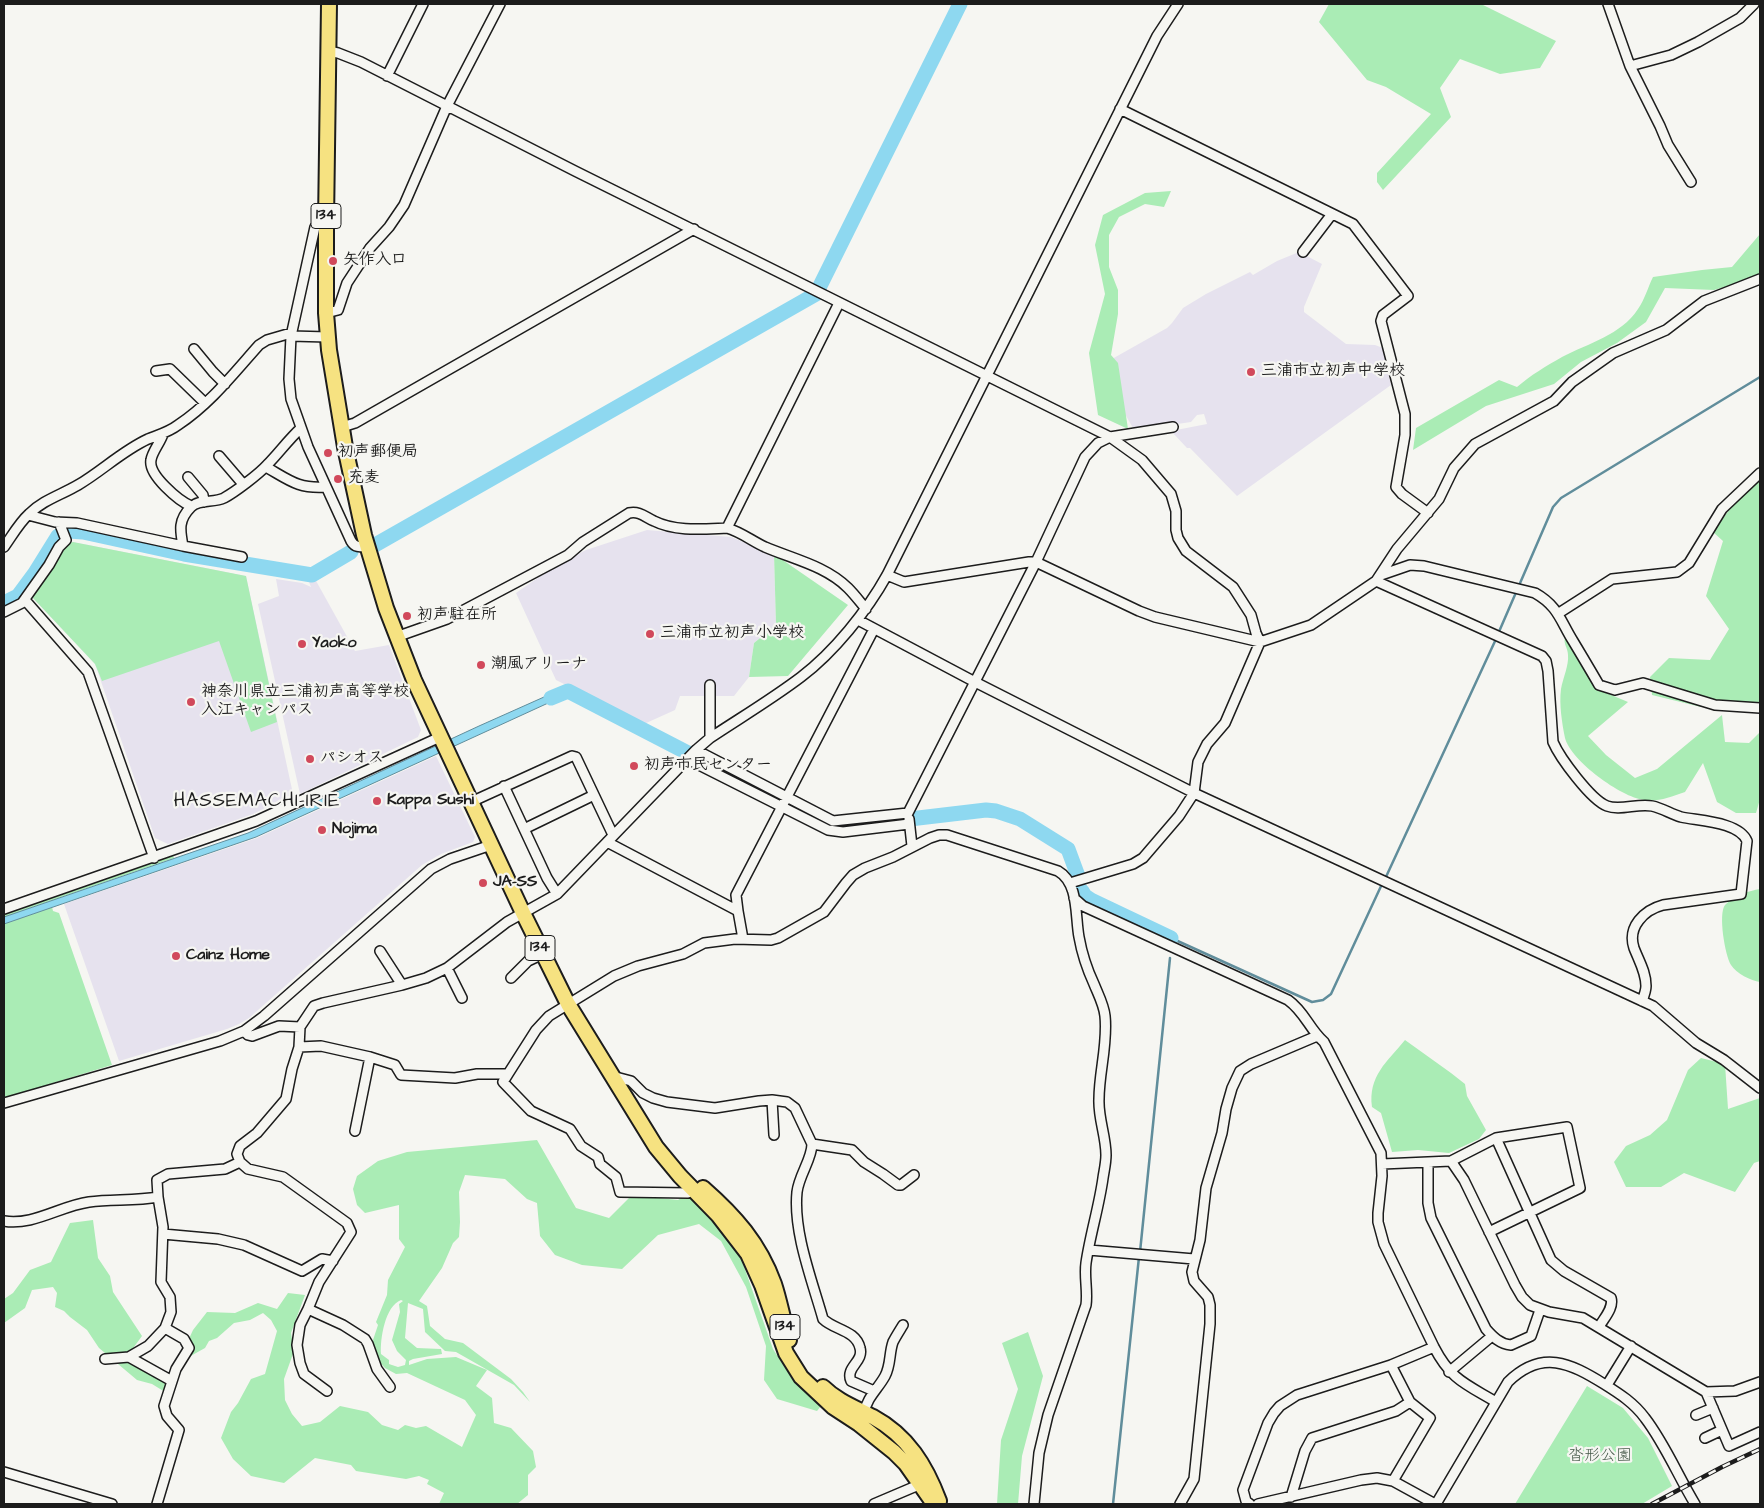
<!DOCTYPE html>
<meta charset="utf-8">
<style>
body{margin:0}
#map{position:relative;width:1764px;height:1508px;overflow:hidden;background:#f6f6f2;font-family:"Architects Daughter",sans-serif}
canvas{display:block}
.frame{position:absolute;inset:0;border:5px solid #1c1c1c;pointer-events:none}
</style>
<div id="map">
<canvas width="1764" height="1508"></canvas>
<div class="frame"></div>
</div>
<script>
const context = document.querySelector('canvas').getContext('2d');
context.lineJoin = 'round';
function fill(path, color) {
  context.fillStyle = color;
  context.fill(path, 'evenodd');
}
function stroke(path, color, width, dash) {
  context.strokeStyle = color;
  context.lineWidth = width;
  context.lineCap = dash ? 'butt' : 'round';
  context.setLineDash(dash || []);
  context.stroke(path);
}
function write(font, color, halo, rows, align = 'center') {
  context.font = font + ' "Architects Daughter","Klee One",sans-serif';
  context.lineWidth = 4.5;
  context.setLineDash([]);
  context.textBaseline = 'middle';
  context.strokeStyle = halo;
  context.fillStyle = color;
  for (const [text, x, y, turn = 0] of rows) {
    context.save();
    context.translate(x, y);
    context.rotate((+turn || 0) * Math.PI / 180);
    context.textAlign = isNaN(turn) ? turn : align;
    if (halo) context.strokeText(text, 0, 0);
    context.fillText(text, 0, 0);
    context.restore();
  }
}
fill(new Path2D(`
 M1299,252L1322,264L1304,307V312L1346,344L1375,345L1383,348L1391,385L1237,496L1190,448H1187L1171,431L1207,424L1204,414L1197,415L1191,422L1136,430L1133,428L1121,407L1112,359L1167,328L1172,323L1183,308L1206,294L1250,272L1253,275L1277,261Z
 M647,530L731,537L774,554L776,625L754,643L749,677L734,696H680L675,710L644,724L556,680L516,593L555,566L586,550Z
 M73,542L246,576L293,794L253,814L168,844L155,838L95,664L32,597Z
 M276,579L302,583L311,587L309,582L315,579L355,651L389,645L421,730L418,737L300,794L258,604L279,596Z
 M436,756L475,837L473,842L441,854L422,865L249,1018L239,1024L227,1029L119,1061L64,904L257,838Z`), '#e6e2ee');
fill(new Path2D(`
 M1329,4H1481L1556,41L1540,68L1500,74L1460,59L1440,88L1451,117L1383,190L1377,182V173L1431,114L1386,87L1367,80L1319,22Z
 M1171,191L1164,207L1145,204L1119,217L1109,235V267L1118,290V314L1111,355L1118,363L1128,429L1098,415L1089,353L1105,294L1095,245L1103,215L1145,193Z
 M1760,234V274L1757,278L1714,290L1665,288L1646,322L1617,343L1581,362L1554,384L1486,406L1413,450L1416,428L1499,380L1517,387C1531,375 1546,366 1562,357C1589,343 1621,335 1638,309C1645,299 1648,287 1653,277L1702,270L1732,267Z
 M1760,478V705H1720L1701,707L1652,695L1650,677L1669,658L1710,660L1729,629L1706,596L1723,541L1713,532L1737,499Z
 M73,542L246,576L277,722L251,732L219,641L102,681L95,664L32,597L66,544Z
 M774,554L848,605L788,676L749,677L754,643L776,625Z
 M1565,637L1597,689L1628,702L1588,736L1606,755L1635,778L1657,769L1722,715L1725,742L1749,743L1760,732V799L1756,813H1736L1717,802L1703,763L1685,792C1671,797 1658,802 1644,800C1621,797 1571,761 1565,738C1562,723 1559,704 1561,689C1563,678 1569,665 1568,655C1568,648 1563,644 1565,637Z
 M173,855L174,858L4,917V913Z
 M1760,889V982C1751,981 1736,973 1731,965C1725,955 1718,914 1725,905C1734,895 1749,891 1760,889Z
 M52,907L53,911L59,913L112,1065L4,1098V924Z
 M1405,1040L1451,1073L1465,1084L1467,1096L1486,1130L1479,1139L1449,1153L1418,1150L1392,1152L1381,1113L1372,1107C1368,1076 1387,1062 1405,1040Z
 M1701,1058L1725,1064L1728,1109L1760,1098V1161L1754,1163L1735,1192L1684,1173L1661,1187H1626L1614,1162L1626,1146L1650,1135L1667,1120L1688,1070Z
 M537,1140L576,1208L609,1218L632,1195L678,1200L686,1195L715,1219L741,1258L773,1349L793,1380L821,1406L817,1411L777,1399L764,1380L766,1346L746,1287L721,1241L699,1224L658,1235L622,1269L582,1265L555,1255L540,1236L537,1203L527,1199L505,1179L465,1175L459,1192L460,1222L459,1237L453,1243L442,1268L419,1301L427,1306L430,1326L445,1339L463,1343L511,1379L523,1392L530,1402L514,1385L456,1352L445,1351L425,1332L423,1309L408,1303L405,1338L417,1348L441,1349L442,1354L413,1359L409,1361V1365L427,1359L456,1357L487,1370L476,1386L492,1398L494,1423L511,1428L533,1451L536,1467L528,1475V1495L517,1504H439L444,1493L427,1484L429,1480L419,1476L406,1479L356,1471L351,1465L315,1458L284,1483L251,1476L233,1459L221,1438L231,1412L238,1403L251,1379L265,1374L277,1331L271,1320L263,1313L250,1320L234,1323L217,1338L209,1341L205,1348L187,1358L182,1354L193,1330L207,1312L235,1313L258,1303L277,1309L288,1293L305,1295L291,1333L294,1351L284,1379L285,1400L292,1414L302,1426L320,1422L340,1406L368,1412L382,1425L398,1430L405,1425L416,1428L426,1426L462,1447L476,1415L465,1400L407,1373L396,1374L385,1368L375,1357L373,1340L378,1325L376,1322L387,1295L388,1280L405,1247L399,1239V1205L365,1213L357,1205L353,1189L357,1176L378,1161L407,1152ZM401,1300L403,1301L399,1304L400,1312L392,1340L397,1351L406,1360L405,1365L398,1367L389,1364V1360L381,1354C380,1339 385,1306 401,1300Z
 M93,1220L98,1258L110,1276L113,1292L142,1336L131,1351L132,1362L168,1383L165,1392L152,1384L137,1380L99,1348L87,1330L70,1317L64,1311L55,1307L57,1293L53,1287L32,1290L25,1308L4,1323V1299L13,1293L30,1270L51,1262L70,1223Z
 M1028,1332L1043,1376L1022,1456L1018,1504H997L1001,1440L1018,1389L1002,1343Z
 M1587,1386L1623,1408L1648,1438L1672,1486L1642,1504H1515Z`), '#aaecb5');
const water = new Path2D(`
 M567,690L570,693L256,837L4,924V917L248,833L479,726L553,693Z`);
fill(water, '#8ed8f0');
stroke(water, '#608d9b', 1);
stroke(new Path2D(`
 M1498,634L1553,507L1561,498L1760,377
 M1385,879L1496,639
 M1171,940V938L1312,1002L1323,1000L1331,994L1382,884
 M1140,1252L1170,958
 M1113,1504L1139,1257`), '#608d9b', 2.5);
stroke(new Path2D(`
 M375,545L816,294L960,4
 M4,603L18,596L35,573L58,536L69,531L83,532L184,554L312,575L351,552
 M551,698L568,691L798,810
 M821,822L830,826L842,827L986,810L996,811L1020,819L1068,849L1078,876
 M1082,891L1085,896L1091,900L1171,938`), '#8ed8f0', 15);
const minor = new Path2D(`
 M1608,4L1630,66L1660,126L1668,145L1691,182
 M328,51L338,53L361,62L575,171L1110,437L1142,460L1171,494L1176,511V530L1178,538L1186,551L1233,587L1251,615L1256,633L1260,642L1225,723L1207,744L1198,762L1194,793L1179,816L1143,858L1133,864L1070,883
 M1630,66L1671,55L1698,42L1740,18L1754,4
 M387,76L423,4
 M1120,109L1353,224L1408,296L1383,315L1381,321L1405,414V435L1396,487L1402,494L1428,513
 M326,222L315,227L291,336L289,379L291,399L308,447L351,541C355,548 360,547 367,546
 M1303,252L1332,214
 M326,313L338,310L347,283L370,248L389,227L404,205L447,106L500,4
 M291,336L328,337
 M194,349L213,372L225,384
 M156,371L170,369L205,403
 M342,427L355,423L694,229
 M163,434C160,443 152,452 151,460C148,475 179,501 191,506
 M219,456L243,484
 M266,467C289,480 298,489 326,487
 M188,477L203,495L204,502
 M28,515L55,522L77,523L183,546L242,557
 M727,528L839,303
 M183,546C180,530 178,520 191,507C199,499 214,503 224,498C235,492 259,474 267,465C279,453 288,440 301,428
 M4,547C12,536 19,523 29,514C43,500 61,495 78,485C102,471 122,451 148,439C158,435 169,432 178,425C210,404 234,373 259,345L267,340L291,333
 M887,575L904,582L1029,562H1036L1139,611L1155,617L1260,642L1311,625L1376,581L1397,549L1439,499L1454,468L1475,444L1554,401L1572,382L1613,353L1666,330L1704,301L1760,279
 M1381,575L1410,565L1424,566L1535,593C1558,606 1560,620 1573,641C1582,656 1591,671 1599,685L1615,690L1643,683L1715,705L1760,708
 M1376,581L1542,656L1546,661L1548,671L1553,742C1560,758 1591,800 1607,806C1620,811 1638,803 1652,806C1662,808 1671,814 1681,817C1700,821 1739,822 1747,841L1741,894L1663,905C1644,910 1627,927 1634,948C1639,961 1646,972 1646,986C1646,991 1644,996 1642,1001
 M25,600L88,672L154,858
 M4,612L22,603L49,565L59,547L66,540L59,522
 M1559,613L1612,579L1677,572L1689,563L1722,509L1760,473
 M858,620L975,682L1194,793L1653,1006L1696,1043L1724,1060L1760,1088
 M396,637L447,619L568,555L583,542L629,513C640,511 645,517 654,521C676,532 703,529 727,528C741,532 752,541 765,547C793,559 826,566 848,588C855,595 860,602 866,609
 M710,738V685
 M696,750L833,821L908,813L1036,562L1085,457L1098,443L1110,437L1173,427
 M687,759L828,830L843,832L909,824
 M504,786L547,878L557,894
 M471,802L572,756L576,757L613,835
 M909,819L912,846
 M524,829L594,795
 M607,842L738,911L743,939
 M1074,898L1083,906L1288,1000C1305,1012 1309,1029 1324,1042L1381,1153L1382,1176L1378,1213V1222L1384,1244L1434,1347C1451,1380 1466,1384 1496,1402
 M4,909L256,821L440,737
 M738,911L736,895L874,629
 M380,951L402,985
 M447,968L462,998
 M511,978L528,961L543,954
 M244,1031L248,1035L252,1036L279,1026L300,1027
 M299,1047L321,1046L370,1057L395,1065L401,1075L455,1078L477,1074H508L536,1030L549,1016L614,976L638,966L683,954L704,943L735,939L771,940L778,938L824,912L846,883L853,875L865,868L893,857L930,838L939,835H947L1058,871C1079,883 1075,916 1079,937C1082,954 1087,969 1094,984C1098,994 1104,1005 1105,1016C1108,1044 1099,1072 1099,1099C1098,1118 1106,1136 1106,1155C1106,1163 1104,1171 1103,1178C1099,1207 1090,1235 1086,1263C1084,1277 1088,1291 1086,1305L1048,1415L1039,1453L1034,1504
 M508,1074L503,1082L531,1111L570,1129L581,1146L598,1157L600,1164L616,1177L620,1192L688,1193L693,1190
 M612,1076L631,1081L643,1093L653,1098L667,1102L715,1108L759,1101L772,1100L787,1102L795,1108L812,1144C812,1159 799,1175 797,1192C793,1232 812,1280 823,1319C834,1330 856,1330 860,1348C864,1362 845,1367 851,1381L874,1391
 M772,1100L774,1135
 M4,1103L220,1041L244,1031L264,1016L431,869L450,859L491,845
 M355,1131L370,1057
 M1496,1138L1551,1260L1564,1271L1611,1298C1614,1308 1604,1318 1599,1327
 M812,1144L852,1150L864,1162L883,1174L898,1185H901L914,1175
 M1451,1161L1464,1180L1515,1285L1522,1297L1530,1305L1549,1312L1583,1318L1706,1392L1735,1391L1760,1382
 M1428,1162V1203L1431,1218L1486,1329C1493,1337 1500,1344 1511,1345L1531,1336L1540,1310
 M1382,1164L1451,1161L1496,1138L1567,1127L1580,1188L1489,1232
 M4,1221C33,1226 60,1206 89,1202C112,1199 135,1201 158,1197
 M163,1234L218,1239L244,1245L302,1271L322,1259L333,1261
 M1089,1250L1194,1259
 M308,1309L300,1325L297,1345L300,1363L304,1374L327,1391
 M129,1357L172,1381
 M105,1359L129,1357L148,1346L165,1328L171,1312L170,1297L161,1282L163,1227L158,1197L157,1180L168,1174L225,1169L240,1162
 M1391,1365L1410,1402L1430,1418L1393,1481
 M1449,1372L1492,1336
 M1607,1385L1631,1346
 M390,1387L377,1369L368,1344L365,1339L343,1325L308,1309L319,1282L351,1232L347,1223L283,1177L248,1169L240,1162L237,1154L240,1146L257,1133L286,1099L292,1069L299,1047L300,1027L314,1006L323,1003L402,985L426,978L447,968L507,922L557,894L696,750L710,738C740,718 772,699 801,677C834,652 867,611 887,575L1157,36L1178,4
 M1706,1392L1729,1446L1760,1432
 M864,1413C867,1397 878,1389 885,1376C891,1365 889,1353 893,1342C896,1336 900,1330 903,1325
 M1696,1415L1713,1408
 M1705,1438L1722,1430
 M4,1472L112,1504
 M1291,1497L1305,1451L1312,1438L1396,1411L1410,1402
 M157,1504L179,1430L167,1416L164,1406L176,1369L189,1348L184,1339L165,1328
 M874,1504L921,1484
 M1180,1504L1194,1479L1210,1324V1305L1208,1297L1194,1281L1192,1272L1200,1240L1206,1188L1222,1133L1226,1109L1232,1088L1240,1071L1251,1064L1317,1036
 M1250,1504L1246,1501L1243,1490L1268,1423L1274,1413L1280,1406L1297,1395L1391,1365L1434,1347
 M1258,1504L1361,1480L1377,1478L1393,1481L1435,1504
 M1436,1504L1508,1382C1542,1349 1570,1363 1604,1384C1620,1394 1634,1403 1645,1418C1665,1444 1678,1476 1695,1504`);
const highway = new Path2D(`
 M329,4L326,222V313L329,350L345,447L364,535L386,608L414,680L523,913L568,1004L656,1147L680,1176L718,1215L748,1254L762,1285L786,1353L801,1377L833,1407L859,1424L894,1452L906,1464L934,1504
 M703,1188C735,1216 759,1243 774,1284C780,1302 783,1321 789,1340
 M823,1387C837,1401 856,1408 873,1417C908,1436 926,1466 939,1501`);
stroke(minor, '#1c1c1c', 12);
stroke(highway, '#1c1c1c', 18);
stroke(minor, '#f6f6f2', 9);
stroke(highway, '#f6e281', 14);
const rail = new Path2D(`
 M1652,1504L1722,1467L1760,1449`);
stroke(rail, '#1c1c1c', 4.5);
stroke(rail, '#f6f6f2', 2.5, [8]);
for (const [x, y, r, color] of [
 [333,261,5,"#d1495b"],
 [1251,372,5,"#d1495b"],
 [328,453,5,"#d1495b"],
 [338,479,5,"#d1495b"],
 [407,616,5,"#d1495b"],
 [650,634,5,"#d1495b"],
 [302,644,5,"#d1495b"],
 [481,665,5,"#d1495b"],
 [191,702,5,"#d1495b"],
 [310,759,5,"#d1495b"],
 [634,766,5,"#d1495b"],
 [377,801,5,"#d1495b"],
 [322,830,5,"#d1495b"],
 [483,883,5,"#d1495b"],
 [176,956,5,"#d1495b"]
]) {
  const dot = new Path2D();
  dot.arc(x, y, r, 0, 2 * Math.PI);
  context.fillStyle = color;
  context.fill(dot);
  stroke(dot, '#f6f6f2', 2);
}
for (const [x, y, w] of [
 [326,216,30],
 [540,948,30],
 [785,1327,30]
]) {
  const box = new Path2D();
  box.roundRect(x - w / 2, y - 12.5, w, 25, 4);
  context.fillStyle = '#f6f6f2';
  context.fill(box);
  stroke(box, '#1c1c1c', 1);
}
write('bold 15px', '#1c1c1c', null, [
 ["134",326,216],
 ["134",540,948],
 ["134",785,1327]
]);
write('bold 16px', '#1c1c1c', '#f6f6f2', [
 ["矢作入口",343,261],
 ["三浦市立初声中学校",1261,372],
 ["初声郵便局",338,453],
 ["充麦",348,479],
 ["初声駐在所",417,616],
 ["三浦市立初声小学校",660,634],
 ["Yaoko",312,644],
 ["潮風アリーナ",491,665],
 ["神奈川県立三浦初声高等学校",201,693],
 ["入江キャンパス",201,711],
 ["パシオス",320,759],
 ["初声市民センター",644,766],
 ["Kappa Sushi",387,801],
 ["Nojima",332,830],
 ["JA-SS",493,883],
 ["Cainz Home",186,956]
], 'left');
write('16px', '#475a4a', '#f6f6f2', [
 ["沓形公園",1600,1457]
]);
context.letterSpacing = '1px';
write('19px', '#1c1c1c', '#f6f6f2', [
 ["HASSEMACHI-IRIE",257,802]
]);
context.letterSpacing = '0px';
</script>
